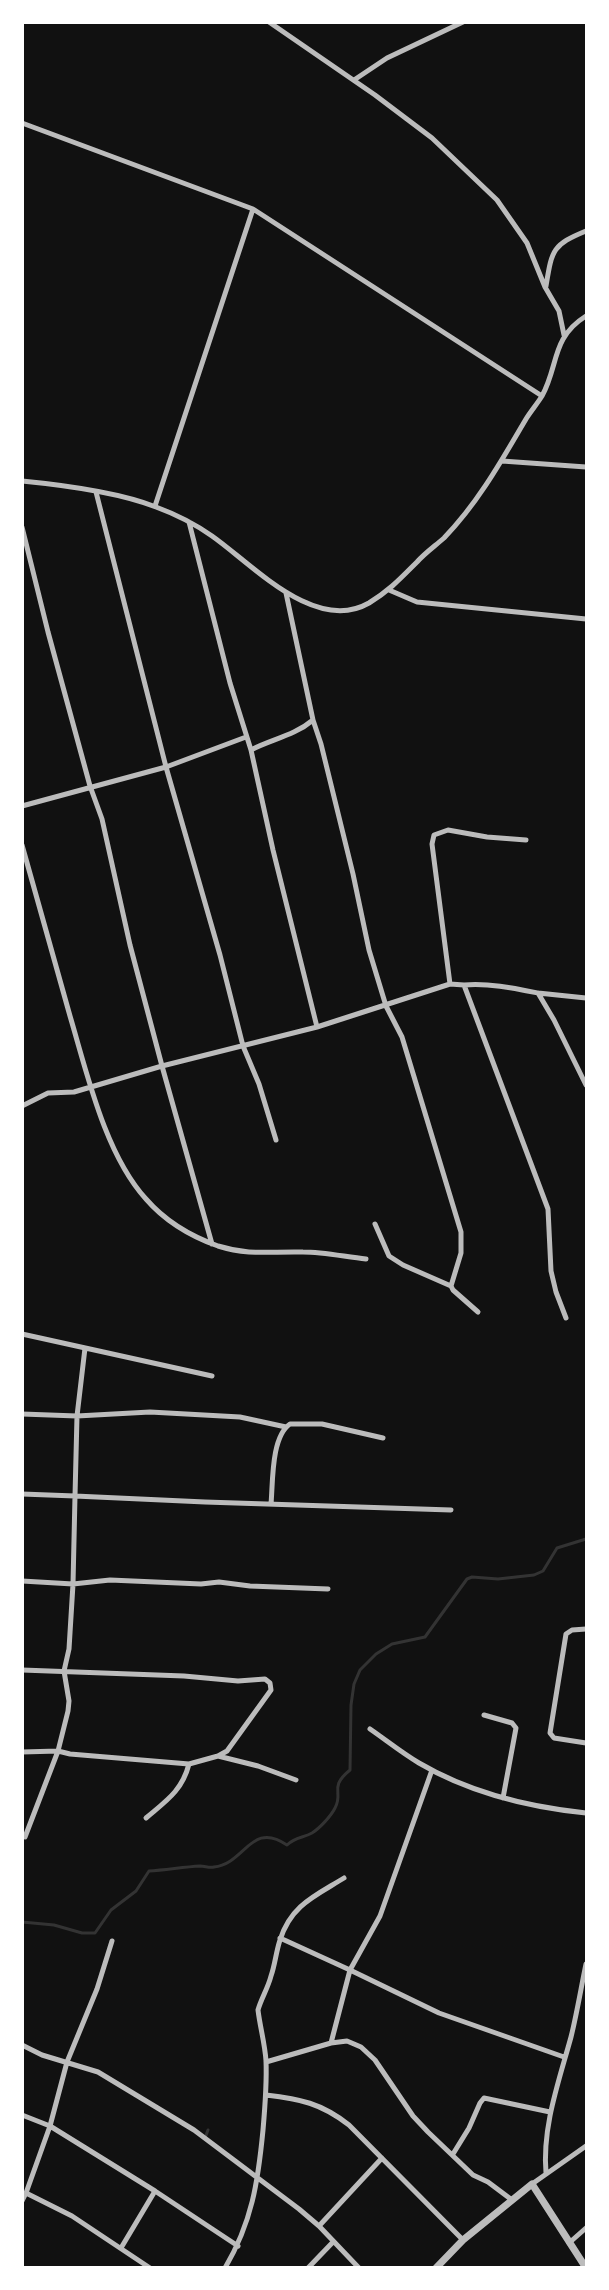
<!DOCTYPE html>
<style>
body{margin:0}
#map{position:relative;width:609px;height:2290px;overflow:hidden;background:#111;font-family:"Archivo Narrow",sans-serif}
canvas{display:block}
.frame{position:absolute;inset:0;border:24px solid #fff;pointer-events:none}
</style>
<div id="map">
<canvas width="609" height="2290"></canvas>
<div class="frame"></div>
</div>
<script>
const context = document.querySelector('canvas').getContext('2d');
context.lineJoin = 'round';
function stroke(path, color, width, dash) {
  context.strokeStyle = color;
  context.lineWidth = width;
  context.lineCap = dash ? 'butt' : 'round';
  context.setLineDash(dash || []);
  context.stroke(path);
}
stroke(new Path2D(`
 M22,1922L54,1925L82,1933H95L111,1910L136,1891L149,1871C166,1870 183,1867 200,1866C205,1866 209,1868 214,1867C245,1864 251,1820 287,1845C295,1837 303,1838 312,1833C320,1828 331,1816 335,1808C344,1792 328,1788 350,1770L351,1705L354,1684L360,1670L376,1654L392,1644L425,1637L467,1579L472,1577L498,1579L534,1575L543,1571L557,1548L586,1539
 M205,2138L208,2130`), '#333', 3);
stroke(new Path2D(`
 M269,22L375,95L432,138L497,200L527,243L545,287L559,311L564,335
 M354,80L387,58L463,22
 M22,123L253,209L542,396
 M546,286C552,250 552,245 586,231
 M502,461L586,467
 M22,481C63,485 118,492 156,507C175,514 195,524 212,536C252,564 315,634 369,603C390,590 400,579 417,562C425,553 435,546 444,538C478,503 502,460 526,419C531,411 537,404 542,396C559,365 551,338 586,316
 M96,492L166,767L220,955L243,1046L259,1084L276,1140
 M155,506L253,209
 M189,522L230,683L251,750L273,850L317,1027
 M22,527L48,632L90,786L102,819L130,945L162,1066L212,1244
 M389,590L417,602L586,619
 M286,593L313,720L321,744L353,874L369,950L386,1006L402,1037L461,1232V1253L451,1286L453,1290L478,1312
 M251,750C272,739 294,736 313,720
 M22,806L166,767L246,737
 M22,845C38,902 54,959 70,1016C87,1073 105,1154 146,1199C165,1221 190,1236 218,1246C250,1256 271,1251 303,1252C324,1252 346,1257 366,1259
 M450,984L432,844L434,835L448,830L487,837L526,840
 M464,985C489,983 513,988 538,993L554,1020L586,1085
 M538,993L586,998
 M22,1106L48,1093L74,1092L162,1066L317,1027L450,984L464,985L548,1209L551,1271L556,1292L566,1318
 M375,1224L389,1256L403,1265L451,1286
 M22,1334L212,1376
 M22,1414L77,1416L85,1348
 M22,1494L75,1496L77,1416L150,1412L240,1417L286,1427
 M271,1504C273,1482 271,1437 290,1424H322L383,1438
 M22,1581L73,1584L110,1580L201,1584L219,1582L250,1586L328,1589
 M586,1629L572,1630L566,1634L550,1733L554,1738L586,1743
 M22,1670L184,1676L238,1681L265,1679L270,1683L271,1690L227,1751L218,1756L189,1764L70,1754L58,1751L22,1752
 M484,1715L512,1723L516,1728L503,1798
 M370,1729C386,1740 402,1753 419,1763C470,1793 528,1807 586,1813
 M218,1756L258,1766L296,1780
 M146,1818C166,1801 182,1791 189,1764
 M25,1837L58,1751L68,1711L69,1701L64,1671L69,1649L73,1584L75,1496L205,1502L451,1510
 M280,1938L350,1970L380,1916L432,1770
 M331,2043L350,1970L439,2013L564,2057
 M22,2045L42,2055L98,2072L194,2130L299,2209L319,2226L359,2268
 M266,2062L331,2043L347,2041L361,2047L375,2060L413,2116L428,2132L473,2175L488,2182L512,2200
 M266,2095C300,2099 321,2103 349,2125L463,2240
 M22,2115L50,2126L155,2191L238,2246
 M453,2154L469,2128L480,2103L484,2098L550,2112
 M546,2173C542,2127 559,2081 571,2037C577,2013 581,1988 586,1964
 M532,2184L586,2146
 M26,2193L50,2126L67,2062L97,1989L112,1941
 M22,2201L26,2193L72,2216L150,2268
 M319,2226L382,2158
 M569,2243L586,2228
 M121,2248L155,2191
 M225,2268C252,2222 258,2182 263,2130C265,2107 267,2084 266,2061C265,2044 260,2027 258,2010C261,1999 268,1988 271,1976C275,1965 276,1952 280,1940C291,1905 315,1896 344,1878
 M308,2268L333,2242`), '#bcbcbc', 5);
stroke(new Path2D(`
 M436,2268L463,2240L532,2184L586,2268`), '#bcbcbc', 7);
</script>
